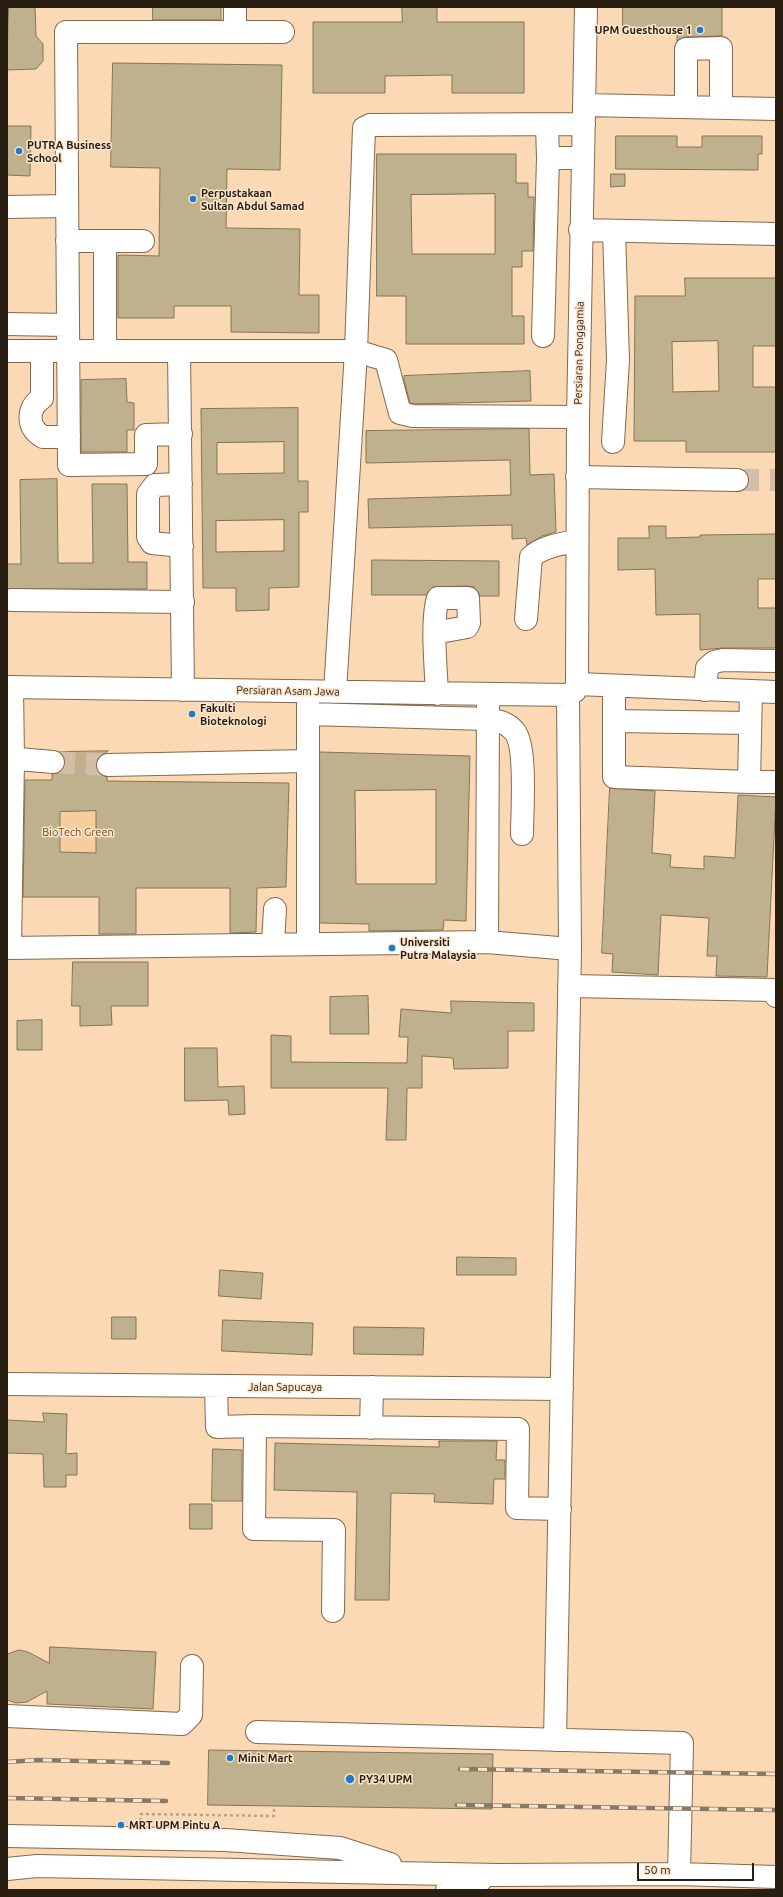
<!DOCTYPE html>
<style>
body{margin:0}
#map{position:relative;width:783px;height:1897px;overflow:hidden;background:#fce5cc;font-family:Ubuntu,sans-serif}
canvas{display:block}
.frame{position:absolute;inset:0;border:8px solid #281e12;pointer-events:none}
.scale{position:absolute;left:637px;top:1863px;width:117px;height:18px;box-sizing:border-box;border:2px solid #281e12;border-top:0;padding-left:5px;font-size:12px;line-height:14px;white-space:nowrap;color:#281e12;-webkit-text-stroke:3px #fce5cc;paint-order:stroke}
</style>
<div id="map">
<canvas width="783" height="1897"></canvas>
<div class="frame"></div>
<div class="scale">50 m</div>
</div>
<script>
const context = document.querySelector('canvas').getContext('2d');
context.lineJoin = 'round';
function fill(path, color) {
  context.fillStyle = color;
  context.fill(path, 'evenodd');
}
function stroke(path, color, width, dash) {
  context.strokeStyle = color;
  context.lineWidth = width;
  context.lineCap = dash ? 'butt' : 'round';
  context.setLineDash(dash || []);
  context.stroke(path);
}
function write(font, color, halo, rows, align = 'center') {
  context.font = font + ' Ubuntu,sans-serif';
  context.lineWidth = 3;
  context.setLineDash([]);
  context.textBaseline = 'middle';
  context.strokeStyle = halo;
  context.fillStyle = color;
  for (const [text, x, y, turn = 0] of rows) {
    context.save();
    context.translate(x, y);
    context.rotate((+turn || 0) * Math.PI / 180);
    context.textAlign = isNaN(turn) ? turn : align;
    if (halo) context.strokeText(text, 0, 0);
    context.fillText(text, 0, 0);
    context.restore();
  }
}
fill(new Path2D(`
 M7,7H776V1890H7Z`), '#fbd9b4');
fill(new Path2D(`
 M96,811V853L60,852V812Z`), '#f7cd9e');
const building = new Path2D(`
 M9,7H35L36,36L43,44V61L36,69L7,70Z
 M153,7H221V20H153Z
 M402,7H437V22H524V93H452V75L385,76V93H313V22H402Z
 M623,7H722V36L686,37L677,41V32L623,34Z
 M113,63L282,65L280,170L227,169L226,228L300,229L299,295H319V333L231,332V306H174V318H118V255L159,256L160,168L111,167Z
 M7,126H31L30,176L7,175Z
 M616,136H677V147H702V136H762V154H758V170L616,169Z
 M377,154H516V183H528V197H534L533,251H522V267H512V316H524V344H406V296H377ZM495,194V254H412L411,195Z
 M611,174H625V186L611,187Z
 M685,278H776V346H753V387H776V452H686V441H634L635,296H685ZM718,341L719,391L673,392L672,342Z
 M530,371L531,401L414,404L410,403L404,380V376Z
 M126,379L127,402L134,403V430H127V452H81V380Z
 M298,408V481H308V512H299V587L269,588V610L236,611V588H203L201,409ZM284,442V473L217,474V443ZM284,520V551L216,552V521Z
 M529,429L530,475L554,474L556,532L542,536L527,545L526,538L512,539V525L369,528L368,499L511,495L510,460L366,463V431Z
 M57,479L58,563H93L92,484H127L128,562H147V589H7V564H21L20,480Z
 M649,526H666V538L700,537V535L776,534V579H758V608H776V648H723L700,650V614L656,615L655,569L618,570V538H649Z
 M372,560L499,561V596H480L474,587L468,586L433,587L426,595H372Z
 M108,751L97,759L96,765L98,772L107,777V781L289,783L286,887L257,888L256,932L230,933V888H136V934H99V897H23L25,780H52V774L59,773L63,769L65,763L64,756L60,752ZM96,811V853L60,852V812Z
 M320,752L470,756L466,921L444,920L443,930L369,931V924L320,923ZM436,790V884H356L355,791Z
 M610,788L655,791L652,853L671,855L670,867L704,869V856L735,858L738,795L776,797L767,977L716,976L717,956H707L709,918L661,915L658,975L612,972L613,954L602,953Z
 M73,962H148V1006H111L112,1025L80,1026V1006H72Z
 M368,996L369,1034H330V997Z
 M451,1001L534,1003V1031H508V1068L454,1069L453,1058L422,1056V1088H407L406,1140H386L388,1088H271V1035L291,1036V1062L407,1063L408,1037H399L401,1009L451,1013Z
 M42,1020V1050H17V1021Z
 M185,1048H217L218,1087L244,1086L245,1114L229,1115L228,1100L185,1101Z
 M457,1257L516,1258V1275H457Z
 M220,1270L263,1273L261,1299L219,1296Z
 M112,1317H136V1339H112Z
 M223,1320L313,1323L312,1355L222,1351Z
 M354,1327L424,1328L423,1355L354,1354Z
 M43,1413L67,1414L66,1454L77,1453V1475H66V1487H44L43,1454L7,1453V1420L44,1422Z
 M439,1441H497L496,1460H505V1479H494L493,1504L434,1502L435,1494L391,1493L389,1600H355L357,1492L274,1490L275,1443L439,1447Z
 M213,1449L242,1450V1501H212Z
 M190,1504H212V1529H190Z
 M50,1647L156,1652L153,1709L47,1704V1691L27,1702L16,1703L7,1700V1654L19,1650L28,1652L49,1663Z
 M209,1750L493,1754L492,1809L208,1805Z`);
fill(building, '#bfb18d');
stroke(building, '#837654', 1);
stroke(new Path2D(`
 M737,480H776
 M53,762L108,765`), '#d2bda7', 22, [22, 11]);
const minor = new Path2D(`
 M235,32H283
 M584,105L776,109
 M686,107V49L721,48V108
 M547,125L548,158H583
 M7,207L67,206
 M580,230L776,234
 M67,241H105
 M7,324L67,325
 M543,336L548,158
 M105,350V241H143
 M7,351H356L386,360L400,413L413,416L578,417
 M42,351V398C27,408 26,427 43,437H69
 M179,351L183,690
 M181,434L146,435V464L69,465L66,32H235V7
 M613,442L618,360L614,231
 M577,477L737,480
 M181,484L155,485L148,494V537L152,543L182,546
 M11,600L183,602
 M526,619L531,557C544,546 561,544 577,541
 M435,628L445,631L467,627L469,623L468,598H438C431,620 436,669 437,694
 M577,684L776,692
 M614,686V777L749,782L751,691
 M7,687L568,695
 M705,690L707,668L714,662L723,660L776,661
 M335,692L356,351L364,128L370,125L584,124
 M568,695L575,691L577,684L578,417L586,7
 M308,699V944
 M308,714L488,719C499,721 508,723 515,732C527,748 522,812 522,834
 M614,721L750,723
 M7,758L53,762
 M108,765L308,761
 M749,782H776
 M487,942L488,705
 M273,943L275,909
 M7,948L487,942L570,949
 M10,948L13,759L12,687
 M569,986L773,990L776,996
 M7,1384L562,1389
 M216,1386L217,1427L255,1426
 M371,1428L372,1387
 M333,1611L334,1530L254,1529L255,1426L518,1429L517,1508L560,1509
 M7,1716L182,1724L191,1715L192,1666
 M257,1732L682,1743L679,1874
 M555,1740L570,949L568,695
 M7,1836L225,1840L340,1848L390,1864
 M7,1869L37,1866L498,1875L679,1874L776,1877
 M447,1890L481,1880`);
stroke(minor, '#83694e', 24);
stroke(new Path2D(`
 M140,1821L141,1814L274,1816V1806`), '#b6a38f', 2.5, [3, 3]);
stroke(minor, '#fff', 22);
const rail = new Path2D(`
 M7,1762L38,1760L168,1763
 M460,1769L776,1774
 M7,1798L166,1801
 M457,1805L776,1810`);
stroke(rail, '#887866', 4.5);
stroke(rail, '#fce5cc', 3, [9]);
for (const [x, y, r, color] of [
 [700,30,4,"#1e7bc8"],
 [19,151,4,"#1e7bc8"],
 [193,199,4,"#1e7bc8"],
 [192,714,4,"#1e7bc8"],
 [392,948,4,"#1e7bc8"],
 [230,1758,4,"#1e7bc8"],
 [350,1779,5,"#1e7bc8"],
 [121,1825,4,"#1e7bc8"]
]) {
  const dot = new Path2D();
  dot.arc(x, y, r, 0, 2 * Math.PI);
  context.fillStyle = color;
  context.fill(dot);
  stroke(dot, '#fce5cc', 1.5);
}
write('bold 11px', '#281e12', '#fce5cc', [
 ["UPM Guesthouse 1",692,30,"right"],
 ["PUTRA Business",27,145],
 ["School",27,158],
 ["Perpustakaan",201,193],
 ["Sultan Abdul Samad",201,206],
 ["Fakulti",200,708],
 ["Bioteknologi",200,721],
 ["Universiti",400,942],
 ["Putra Malaysia",400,955],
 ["Minit Mart",238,1758],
 ["PY34 UPM",359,1779],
 ["MRT UPM Pintu A",129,1825]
], 'left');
write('11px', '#281e12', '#fce5cc', [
 ["Persiaran Ponggamia",579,353,-89],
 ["Persiaran Asam Jawa",288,691,1],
 ["Jalan Sapucaya",285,1387]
]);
write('11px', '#704a1b', '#fce5cc', [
 ["BioTech Green",78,832]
]);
</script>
